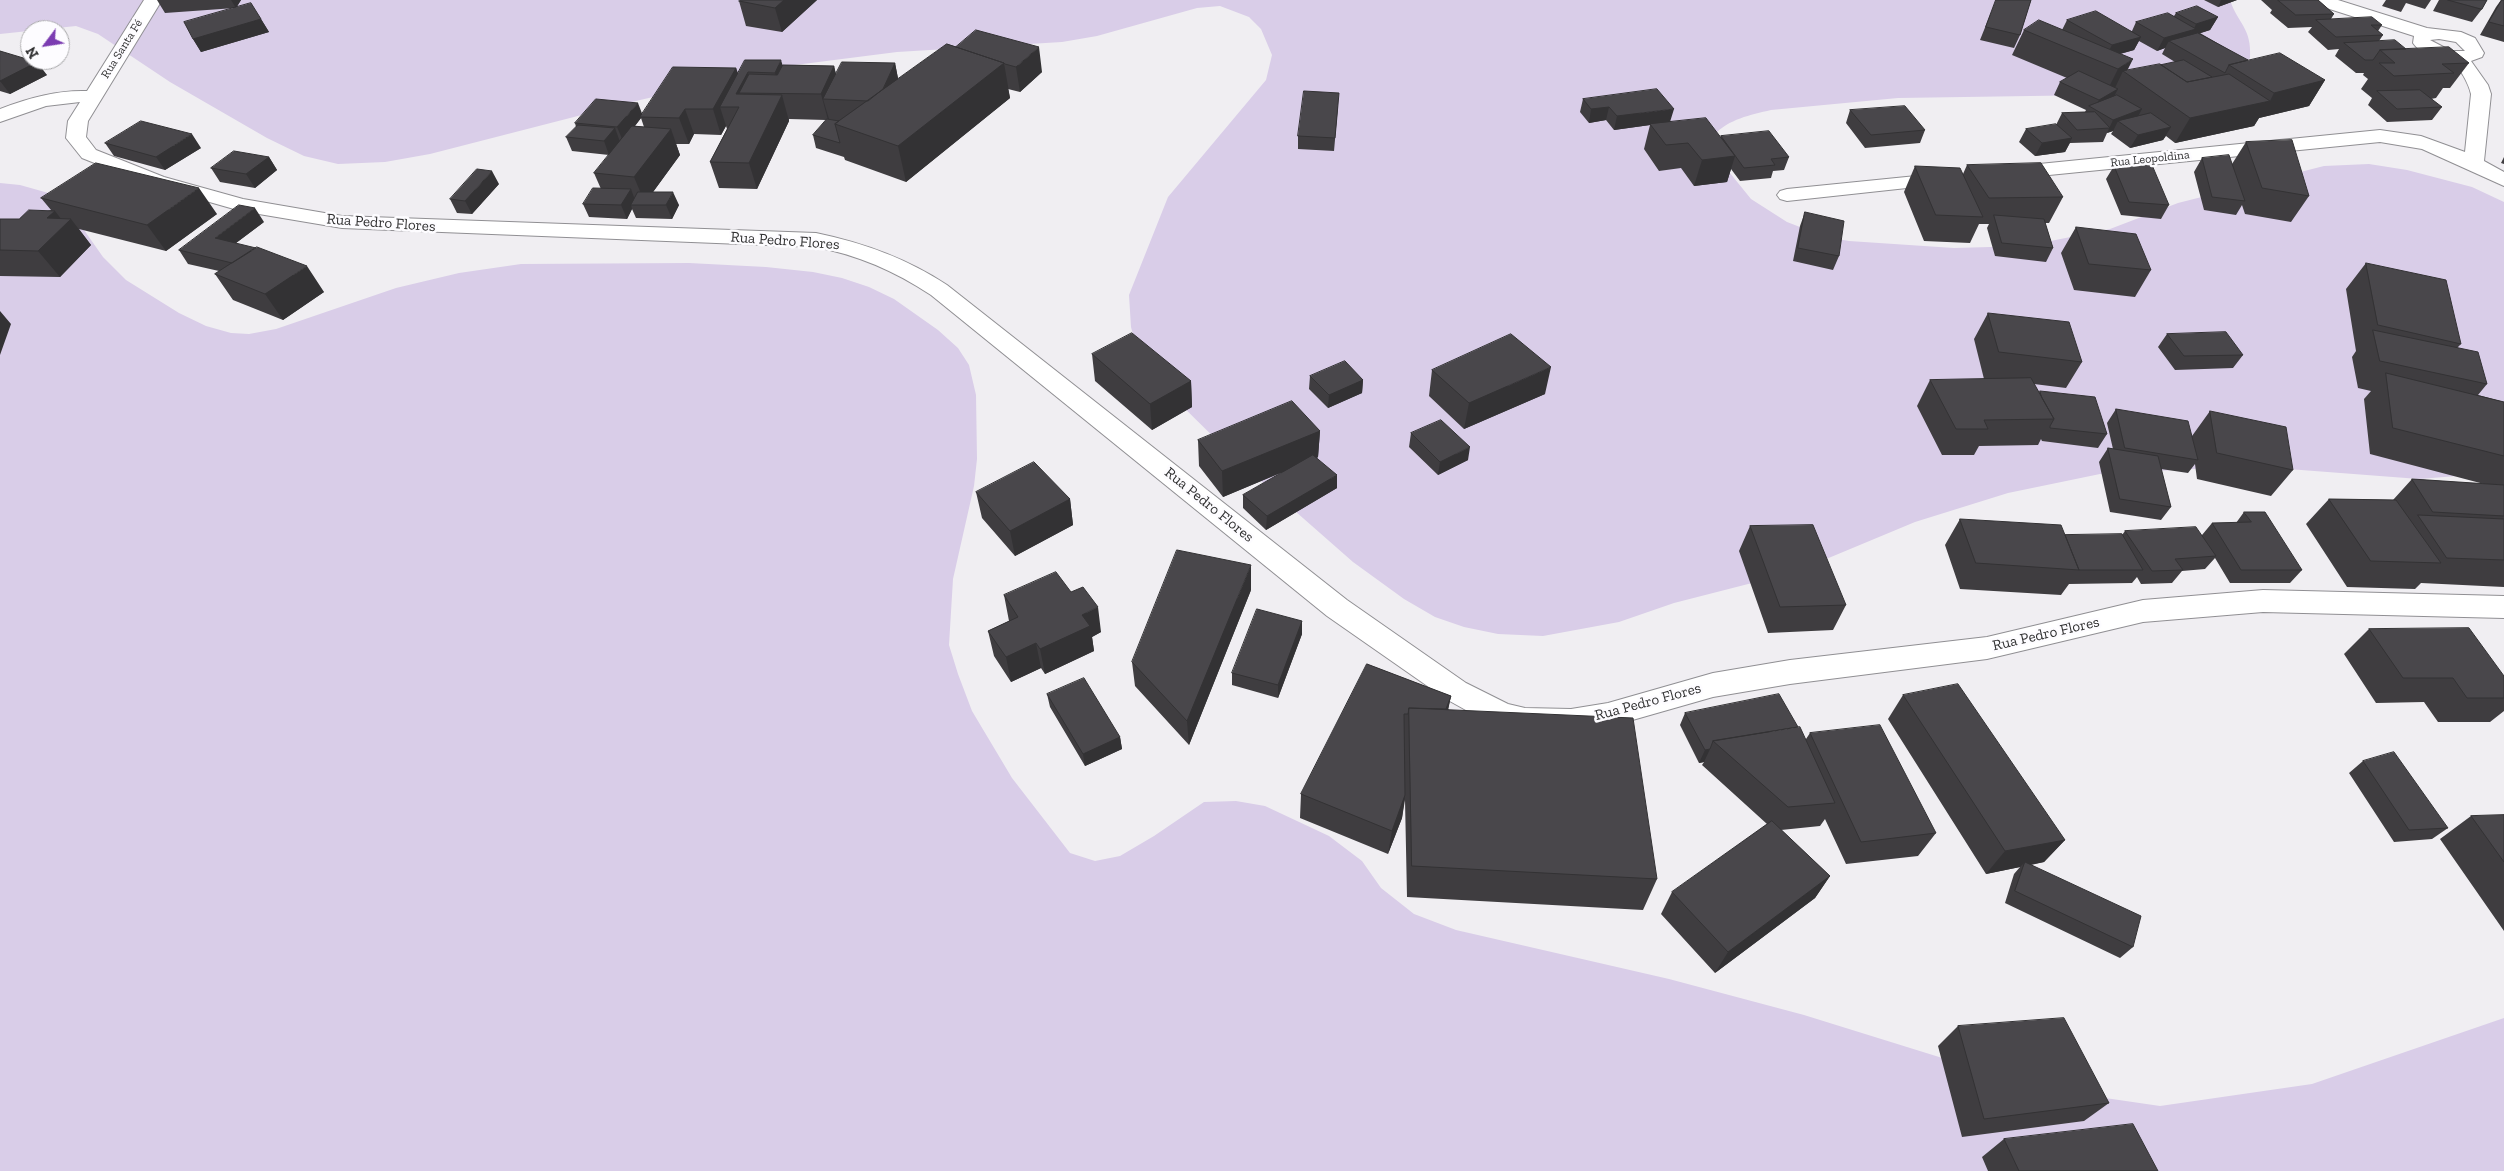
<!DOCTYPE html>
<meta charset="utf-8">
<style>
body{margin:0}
#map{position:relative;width:2504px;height:1171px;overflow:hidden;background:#f0eef2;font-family:"Zilla Slab",serif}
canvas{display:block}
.north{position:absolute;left:20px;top:20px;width:50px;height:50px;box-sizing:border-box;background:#fdfcff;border:1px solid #ababad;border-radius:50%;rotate:239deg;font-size:14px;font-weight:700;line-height:20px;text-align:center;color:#313132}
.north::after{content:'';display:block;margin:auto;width:18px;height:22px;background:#7b3cb1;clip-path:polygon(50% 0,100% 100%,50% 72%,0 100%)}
</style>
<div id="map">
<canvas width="2504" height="1171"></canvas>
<div class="north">N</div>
</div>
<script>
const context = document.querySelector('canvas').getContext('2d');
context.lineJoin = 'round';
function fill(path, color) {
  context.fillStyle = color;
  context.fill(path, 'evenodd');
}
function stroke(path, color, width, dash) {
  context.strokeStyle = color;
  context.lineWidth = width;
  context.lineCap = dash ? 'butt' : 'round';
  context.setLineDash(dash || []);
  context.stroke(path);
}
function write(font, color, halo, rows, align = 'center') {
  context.font = font + ' "Zilla Slab",serif';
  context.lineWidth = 5;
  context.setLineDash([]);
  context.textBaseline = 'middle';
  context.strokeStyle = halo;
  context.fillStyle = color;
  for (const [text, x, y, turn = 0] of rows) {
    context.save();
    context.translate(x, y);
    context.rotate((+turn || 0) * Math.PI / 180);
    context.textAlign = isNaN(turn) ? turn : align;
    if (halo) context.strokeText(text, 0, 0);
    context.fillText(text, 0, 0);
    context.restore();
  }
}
fill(new Path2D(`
 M0,0H2230C2238,24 2252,28 2250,58L2238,71L2097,95L1898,98L1771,110C1750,115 1729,119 1714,135L1717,157L1751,199L1787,222L1826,237L1849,241L1954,248L2026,246L2110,229L2178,203L2324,166L2369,164L2407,170L2472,187L2504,202V441L2457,476L2419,479L2249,466L2100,474L2008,493L1915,522L1795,572L1674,603L1619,622L1543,636L1498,634L1464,627L1435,617L1404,599L1353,562L1238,461L1170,394L1140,360L1131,327L1129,295L1168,197L1266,80L1272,55L1261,29L1249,17L1220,6L1197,8L1097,36L1062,42L897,52L795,65L640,100L430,154L385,162L338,164L304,156L267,138L170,82L98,34L76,26L0,34Z
 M0,183L20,185L52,194L84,230L103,257L126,280L179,313L206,326L231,333L249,334L276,329L396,288L459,273L521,264L689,263L766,267L813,272L842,278L869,287L894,299L938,330L958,348L969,365L976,395L977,459L974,486L953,579L949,645L958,674L972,711L1012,778L1070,853L1095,861L1120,856L1154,836L1204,802L1236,801L1265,806L1329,836L1362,861L1381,888L1414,914L1456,930L1669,979L1804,1015L1997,1075L2071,1093L2160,1106L2312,1084L2504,1018V1171H0Z`), '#d9cde8');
const minor = new Path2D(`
 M144,0H162L88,121L86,137L96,150L164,177L243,199L342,216L816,233C864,243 906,258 947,285L1347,600L1466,683L1508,704L1525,708L1571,709L1608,703L1713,673L1790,660L1987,637L2143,600L2263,590L2504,596V618L2263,612L2143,622L1987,659L1790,684L1713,697L1608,727L1571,733L1525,732L1491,724L1446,699L1327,616L931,295C895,271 858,255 816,247L342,228L241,211L150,185L82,158L66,138L68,121L80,102L46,106L0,122V109C28,98 57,90 87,91Z
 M2311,0H2338L2427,28L2461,32L2475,38L2484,53L2482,57L2471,61L2488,85L2491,94L2484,161L2504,172V186L2422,149L2380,142L2009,179L2002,177L1999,173L2002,169L2009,167L2380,130L2421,136L2465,152L2471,94C2469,85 2460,66 2451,62C2437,57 2422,56 2413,43L2414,36L2314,4ZM2439,39L2456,42L2465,51H2451L2430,40Z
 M1946,173L1953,175L1956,179L1953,183L1787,201L1780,199L1777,195L1780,191L1787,189Z`);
stroke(minor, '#908f93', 2);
fill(minor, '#fff');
fill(new Path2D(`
 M157,0H241L236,8L261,19L269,32L201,52L193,39L235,8L165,13Z
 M817,0L782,32L746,26L739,1Z
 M1996,0H2031L2020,35L2014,48L1980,40Z
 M2204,0H2237L2218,7Z
 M2261,0H2318L2334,14L2331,19L2382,25L2378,31L2383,35L2379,41L2406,49L2469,63L2450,88H2443L2436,98L2431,99L2442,107L2432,120L2387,122L2368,105L2372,98L2361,89L2368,79L2363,75L2364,73H2356L2335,56L2339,49L2328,50L2308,32L2312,27L2288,28L2270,13L2272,10Z
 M2386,0H2431L2425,9L2406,3L2401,12L2382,6Z
 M2439,0H2487L2482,9L2472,22L2433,11Z
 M2501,0H2504V42L2480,35L2496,7Z
 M2176,13L2218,17L2210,30L2200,33L2248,61L2325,80L2309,106L2259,118L2254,126L2175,143L2166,136L2163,140L2130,148L2111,134L2113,131L2107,133L2103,142L2070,143L2065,152L2035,156L2019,142L2026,129L2056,125L2062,113L2085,112L2086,110L2054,95L2060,82L2067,78L2012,55L2024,30H2062L2067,20L2132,31L2136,22L2174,16ZM2139,41L2157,51L2165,48L2162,54L2175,62L2161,65L2127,71L2120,54L2134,50Z
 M947,44L1042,72L1020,92L1008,89L1010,98L906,182L845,160L844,157L816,148L813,135L826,120L789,119V121L757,189L719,188L710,162L727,129L726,126L721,135L694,134L689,144H676L680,155L653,192L679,205L672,219L636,218L632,209L627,219L589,217L583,204L601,189L594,173L609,155L572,151L566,137L576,127L575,123L642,114L736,68L738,73L783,65L834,66L836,74L895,63L898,79ZM641,118L644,127L635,126Z
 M0,51L47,75L10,94L0,91Z
 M1583,99L1670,121L1721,137V136L1789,157L1784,170L1773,171L1771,178L1740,181L1731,169L1727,182L1694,186L1681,168L1659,171L1644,149L1650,125L1614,130L1606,120L1589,123L1580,112Z
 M1338,106L1334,151L1298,149V136Z
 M1850,110L1925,130L1920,143L1865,148L1846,123Z
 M2246,142L2309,196L2291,222L2245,214L2242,205L2236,215L2204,210L2194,172L2202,158L2232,164Z
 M105,143L201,148L165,170L114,156Z
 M269,157L277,170L255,188L220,182L211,168Z
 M2504,157V164L2501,163Z
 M1967,165L2063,197L2049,223H2045L2053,248L2046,262L1995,256L1987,228L1989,224H1979L1970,243L1924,241L1904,192L1915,166L1963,174Z
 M2114,166L2169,205L2161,219L2121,215L2106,179Z
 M499,184L472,214L457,213L450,199Z
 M41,198L217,214L166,251L79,229L91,245L60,277L0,276V219H19L51,210Z
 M1805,212L1839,256L1833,270L1793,261L1800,226Z
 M264,222L236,243L324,292L283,320L233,300L215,274L219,271L188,264L179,250Z
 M2076,227L2151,270L2135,297L2074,290L2061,253Z
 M2366,263L2461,344L2457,348L2487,384L2478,395L2504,402V587L2421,583L2415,589L2347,587L2306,524L2329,499L2393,500L2412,479L2484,484L2370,454L2364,399L2371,391L2358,388L2352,357L2356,351L2346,289Z
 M1988,313L2082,362L2066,388L2034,384L2039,393L2040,391L2107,434L2098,448L2042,441L2041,439L2038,445L1979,446L1974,455H1942L1917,406L1930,380L1984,379L1974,339Z
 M2167,334L2243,355L2233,368L2175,370L2158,347Z
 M1092,354L1191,381L1192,407L1152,430L1095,381Z
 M1432,370L1545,394L1464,429L1429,396Z
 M1310,376L1363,380L1362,393L1328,408L1309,389Z
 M2116,409L2192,436L2210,411L2293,470L2271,496L2197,479L2195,464L2188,473L2161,469L2171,507L2161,520L2110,512L2099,462L2108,448L2113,449L2107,423Z
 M1320,431L1318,457L1317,458L1337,488L1266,530L1243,508V495L1283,472L1223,497L1199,466L1198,440Z
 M1411,433L1468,460L1438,475L1409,447Z
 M976,492L1070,499L1073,525L1015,556L982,518Z
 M2244,512L2302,570L2290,583H2230L2215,558L2205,569L2182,571L2172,583L2141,584L2137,577L2132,583L2069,584L2061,595L1960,589L1945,545L1960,519L2065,535H2122L2125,531L2202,535L2212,523H2236Z
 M1750,526L1846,605L1833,630L1768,633L1739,551Z
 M1251,590L1189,745L1135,686L1132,662Z
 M1071,592L1101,632L1092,637L1094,651L1045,674L1041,668L1011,682L994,656L988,631L1009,621L1004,595Z
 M1302,621V634L1278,698L1232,685V673Z
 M2369,629L2504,676V711L2490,722H2438L2424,702L2376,703L2344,654Z
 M1367,664L1451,696L1448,709L1657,879L1643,910L1407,897L1405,800L1402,818L1388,854L1300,818L1301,794Z
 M1047,694L1120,737L1122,749L1085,766L1050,707Z
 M1903,695L2065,840L2044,862L2031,865L2133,947L2120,958L2005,903L2014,874L2020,867L1986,874L1888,719Z
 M1685,713L1806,739L1810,733L1936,833L1918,856L1846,864L1825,819L1820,826L1781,830L1830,876L1815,898L1715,973L1661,914L1672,892L1767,824L1702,765L1704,762L1699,763L1680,725Z
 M2363,761L2448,828L2432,839L2394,842L2349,773Z
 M2504,815V931L2440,839L2471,816Z
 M1958,1026L2109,1103L2084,1121L1962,1137L1938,1046Z
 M2004,1139L2158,1171H1988L1982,1157Z`), '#3f3d40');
fill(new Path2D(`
 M231,0H241L236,8Z
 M784,0H817L782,32L775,8Z
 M2221,0H2237L2218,7Z
 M2218,17L2210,30L2192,36L2169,41L2165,48L2157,51L2164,38L2194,29L2196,24Z
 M261,19L269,32L201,52L193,39Z
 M2141,37L2134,50L2105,58L2112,45Z
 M1039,47L1042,72L1020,92L1016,67Z
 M2133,59L2126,73L2123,71L2115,88L2105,95L2118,69Z
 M781,60L789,86L781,94L775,73Z
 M37,62L47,75L10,94L0,81Z
 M895,63L900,88L878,101Z
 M1004,63L1010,98L906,182L898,146Z
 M834,66L840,92L823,99L829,119L828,120L821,94Z
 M736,68L741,84L748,72L754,93H739L746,115L739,103L720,107L726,126L721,135L713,109Z
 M2325,80L2309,106L2259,118L2254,126L2175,143L2190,118L2270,101L2274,93Z
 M2118,89L2111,102L2094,109L2099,100Z
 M782,95L789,121L757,189L749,163Z
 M638,103L643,116L640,117L641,118L623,141L617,127Z
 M1609,107L1606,120L1589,123L1591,109Z
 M685,109L694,134L689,144L679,118Z
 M1674,109L1670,122L1650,124V125L1614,130L1617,116Z
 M2142,109L2135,122L2118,121L2113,131L2107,133L2113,120Z
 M2171,127L2163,140L2130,148L2138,135Z
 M615,128L620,142L609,155L604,141Z
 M671,129L680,155L645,203L634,177Z
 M192,134L201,148L165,170L156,157Z
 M2072,138L2065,152L2035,156L2042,143Z
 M1735,156L1727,182L1694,186L1702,160Z
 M269,157L277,170L255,188L246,174Z
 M492,171L499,184L472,214L465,201Z
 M199,188L217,214L166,251L147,225Z
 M631,189L636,203L631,205L632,209L627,219L621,205Z
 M673,192L679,205L672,219L666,205Z
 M255,208L264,222L224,252L215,238Z
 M55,211L65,224L71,219L91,245L60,277L38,251L47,218Z
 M307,266L324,292L283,320L265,294Z
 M0,311L11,324L0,355Z
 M1551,367L1545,394L1464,429L1469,403Z
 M1363,380L1362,393L1328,408L1329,395Z
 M1191,381L1192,407L1152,430L1150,404Z
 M1320,431L1318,457L1223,497L1222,471Z
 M1470,447L1468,460L1438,475L1440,462Z
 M1337,475V488L1266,530L1267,516Z
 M1070,499L1073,525L1015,556L1010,531Z
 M1251,565V590L1189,745L1187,721Z
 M1098,607L1101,632L1092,637L1094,651L1045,674L1040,649L1082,615Z
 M1302,621V634L1278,698V685Z
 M1036,643L1041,668L1011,682L1006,657Z
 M1451,696L1446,720L1444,715Z
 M1120,737L1122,749L1085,766L1083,754Z
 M1710,749L1704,762L1699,763L1705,750Z
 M1405,795L1402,818L1388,854L1392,831Z
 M2065,840L2044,862L2023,866L2025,862L2020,867L1986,874L2005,851Z
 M1830,876L1815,898L1715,973L1728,952Z`), '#333234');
const building = new Path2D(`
 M740,0H784L775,8L739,1Z
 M1996,0H2031L2020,35L1986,27Z
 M2278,0H2318L2334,14L2296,15Z
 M2448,0H2487L2482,9Z
 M2502,0H2504V26L2489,22Z
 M251,3L261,19L193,39L184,22Z
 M2197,6L2218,17L2196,24L2176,13Z
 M2096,11L2141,37L2112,45L2067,20Z
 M2168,13L2196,29L2164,38L2136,22Z
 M2372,17L2382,25H2371L2383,35L2336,37L2316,20Z
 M2039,20L2133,59L2118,69L2024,30Z
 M976,30L1039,47L1016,67L1005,64L1004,63L956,47Z
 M2198,33L2248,60L2229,65L2225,73L2169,41Z
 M2395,40L2406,49L2380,50L2373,60H2365L2344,43Z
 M947,44L1004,63L898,146L835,124Z
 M2449,47L2469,63L2442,64L2454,73L2394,76L2379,63H2395L2380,50Z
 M0,51L30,60L37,62L0,81Z
 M2280,53L2325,80L2274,93L2229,65Z
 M745,60H781L775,73L748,72L736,94L782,95L749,163L710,162L739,107H720Z
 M2184,60L2212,77L2187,82L2161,65Z
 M842,62L895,63L883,89L868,101L823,99Z
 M2160,64L2187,82L2229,74L2270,101L2190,118L2123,71Z
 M783,65L834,66L821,94L739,93L749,74L777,75Z
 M673,67L736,68L713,109H685L679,118L640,117Z
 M2079,71L2118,89L2099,100L2060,82Z
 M1657,89L1674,109L1617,116L1609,107L1591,109L1583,99Z
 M2420,90L2442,107L2397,109L2377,91Z
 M1304,91L1339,93L1335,138L1298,136Z
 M2117,95L2142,109L2113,120L2089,106Z
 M596,99L638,103L617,127L575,123Z
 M1905,106L1925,130L1871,135L1850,110Z
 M2095,112L2110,128L2077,130L2062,113Z
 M2151,113L2171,127L2138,135L2118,121Z
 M1706,118L1735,156L1702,160L1688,143L1666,145L1650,124Z
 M827,119L839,121L835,124L840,143L813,135Z
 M141,121L192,134L156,157L105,143Z
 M2056,124L2072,138L2042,143L2026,129Z
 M578,125L615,128L604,141L566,137Z
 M632,126L671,129L634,177L594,173Z
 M1769,131L1789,157L1771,159L1775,165L1744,168L1721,136Z
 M2292,140L2309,196L2262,188L2246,142Z
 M234,151L269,157L246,174L211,168Z
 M2229,155L2245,201L2212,197L2202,158Z
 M96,163L199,188L147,225L41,198Z
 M2041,163L2063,197L1989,198L1967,165Z
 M2152,165L2169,205L2129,202L2114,166Z
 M1915,166L1960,168L1983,217L1936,215Z
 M477,169L492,171L465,201L450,199Z
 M593,188L631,189L621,205L583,204Z
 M638,192H673L666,205H631Z
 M239,205L255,208L215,238L256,248L232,263L179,250Z
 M29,210L55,211L47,218L71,219L38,251L0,250V219H19Z
 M1805,212L1844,221L1839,256L1798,248Z
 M1994,215L2044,219L2053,248L2002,243Z
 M2076,227L2136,234L2151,270L2089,264Z
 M257,247L307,266L265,294L215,274Z
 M2366,263L2446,280L2461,344L2378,325Z
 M1988,313L2069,322L2082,362L1999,352Z
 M2373,330L2478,352L2487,384L2380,361Z
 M2226,332L2243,355L2184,356L2167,334Z
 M1132,333L1191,381L1150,404L1092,354Z
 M1511,334L1551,367L1469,403L1432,370Z
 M1345,361L1363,380L1329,395L1310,376Z
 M2386,373L2504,402V456L2393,428Z
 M2031,378L2054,419L1984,420L1988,429H1956L1930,380Z
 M2040,391L2095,397L2107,434L2050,428V426L2054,419L2042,398Z
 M1292,401L1320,431L1222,471L1198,440Z
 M2116,409L2188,421L2198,460L2125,448Z
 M2210,411L2286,427L2293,470L2217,453Z
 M1441,420L1470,447L1440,462L1411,433Z
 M2108,448L2158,456L2171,507L2120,499Z
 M1313,455L1337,475L1267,516L1243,495Z
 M1034,462L1070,499L1010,531L976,492Z
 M2412,479L2504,485V516L2433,512Z
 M2329,499L2396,500L2441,563L2371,561Z
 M2244,512H2265L2302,570H2241L2212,523L2251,522Z
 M2418,515L2504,519V560L2447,558Z
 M1960,519L2061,525L2079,570L1976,563Z
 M1813,525L1846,605L1780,607L1750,526Z
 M2196,527L2216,556L2175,559L2183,570L2152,571L2125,531Z
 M2122,534L2143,570H2079L2065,535Z
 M1177,550L1251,565L1187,721L1132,662Z
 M1056,572L1071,592L1083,587L1098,607L1082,615L1090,626L1040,649L1036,643L1006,657L988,631L1018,617L1004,595Z
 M1257,609L1302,621L1278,685L1232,673Z
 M2469,628L2504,676V698H2467L2453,678H2403L2369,629Z
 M1367,664L1451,696L1446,709L1409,708L1408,714H1404L1405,795L1392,831L1301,794Z
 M1084,678L1120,737L1083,754L1047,694Z
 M1958,684L2065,840L2005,851L1903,695Z
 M1779,694L1798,727L1713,741L1710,749L1705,750L1685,713Z
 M1409,708L1633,718L1657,879L1412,866Z
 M1880,725L1936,833L1861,842L1810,733Z
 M1800,727L1835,803L1788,807L1713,741Z
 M2394,752L2448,828L2409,830L2363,761Z
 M2504,815V862L2471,816Z
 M1772,821L1830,876L1728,952L1672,892Z
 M2025,862L2141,916L2133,947L2015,891Z
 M2064,1018L2109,1103L1984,1119L1958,1026Z
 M2133,1124L2158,1171H2019L2004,1139Z`);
fill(building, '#49474b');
stroke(building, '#333234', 1);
write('12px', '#313132', '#fdfcff', [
 ["Rua Santa Fé",122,49,-58],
 ["Rua Leopoldina",2150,159,-6]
]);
write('15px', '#313132', '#fdfcff', [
 ["Rua Pedro Flores",381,223,4],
 ["Rua Pedro Flores",785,241,4],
 ["Rua Pedro Flores",1209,505,39],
 ["Rua Pedro Flores",2046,634,-13],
 ["Rua Pedro Flores",1648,702,-15]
]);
</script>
